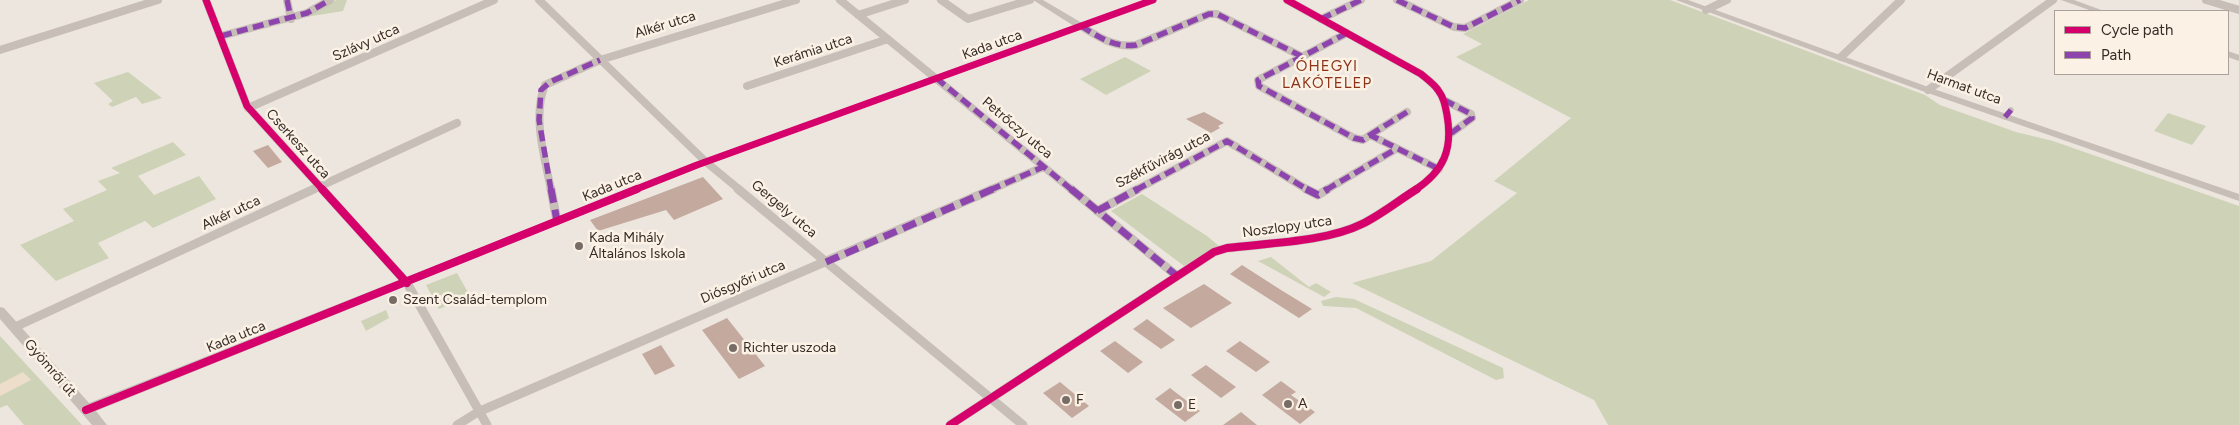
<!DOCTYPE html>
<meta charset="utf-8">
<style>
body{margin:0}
#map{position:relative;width:2239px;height:425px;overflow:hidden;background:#ede6de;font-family:Figtree,sans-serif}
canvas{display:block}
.legend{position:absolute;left:2054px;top:10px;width:175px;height:65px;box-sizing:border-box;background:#fbf1e5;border:1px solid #ada299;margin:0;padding:6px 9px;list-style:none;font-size:15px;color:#372b26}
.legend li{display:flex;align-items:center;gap:10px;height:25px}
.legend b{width:25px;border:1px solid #ada299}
</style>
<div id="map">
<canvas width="2239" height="425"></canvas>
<ul class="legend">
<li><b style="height:6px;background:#d6006c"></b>Cycle path</li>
<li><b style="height:6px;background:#8e44ad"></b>Path</li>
</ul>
</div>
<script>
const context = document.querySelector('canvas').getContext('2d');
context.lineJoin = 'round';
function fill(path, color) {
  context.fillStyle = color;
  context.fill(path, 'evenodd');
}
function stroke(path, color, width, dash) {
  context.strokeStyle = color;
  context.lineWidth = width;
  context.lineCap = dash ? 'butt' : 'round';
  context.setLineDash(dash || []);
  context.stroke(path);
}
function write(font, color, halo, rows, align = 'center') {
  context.font = font + ' Figtree,sans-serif';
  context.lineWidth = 5;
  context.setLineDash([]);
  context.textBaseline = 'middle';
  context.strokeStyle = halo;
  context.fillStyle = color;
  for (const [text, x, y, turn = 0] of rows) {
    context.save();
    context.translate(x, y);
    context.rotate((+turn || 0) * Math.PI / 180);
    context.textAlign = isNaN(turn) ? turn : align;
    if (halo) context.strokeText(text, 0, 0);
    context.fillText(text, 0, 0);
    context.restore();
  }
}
fill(new Path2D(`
 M336,0H347L343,11L306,17Z
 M1529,0H1670L1925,95L1940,105L2016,132L2053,141L2239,206V425H1608L1594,400L1352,283L1431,261L1517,193L1494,181L1571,118L1456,57L1482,44L1463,34Z
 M1125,57L1151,71L1106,95L1080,79Z
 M128,72L162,98L142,104L136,97L112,107L108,104L113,101L94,83Z
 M2168,113L2206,126L2192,145L2154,131Z
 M173,142L186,155L138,176L154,195L199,176L216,199L153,228L145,221L98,243L109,258L56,281L20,245L74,221L63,209L107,190L98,181L120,173L111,168Z
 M1142,194L1207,236L1219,246L1184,266L1111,211Z
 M1271,257L1309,287L1316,283L1331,292L1324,297L1258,261Z
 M457,273L470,296L439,309L426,285Z
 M1336,297L1354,299L1503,368L1504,378L1496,380L1356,308L1323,306L1321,301Z
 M386,310L389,318L366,331L361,321Z
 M0,336L82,425H24L7,405L0,408Z`), '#ced3b7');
fill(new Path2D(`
 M23,372L31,380L0,396V384Z`), '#eddecc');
fill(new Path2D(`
 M1204,112L1224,123L1218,126L1220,128L1211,133L1186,119Z
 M268,145L282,162L268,168L253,151Z
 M703,177L723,199L674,220L666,210L598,231L590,220Z
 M1242,265L1281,290L1312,309L1299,318L1230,274Z
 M1204,284L1232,303L1191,328L1163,308Z
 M727,318L765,366L739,379L702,330Z
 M1147,319L1175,340L1161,349L1133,329Z
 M1115,341L1143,362L1128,373L1100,351Z
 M1240,341L1270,362L1256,372L1226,351Z
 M661,345L675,366L655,375L642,354Z
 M1206,365L1236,387L1221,398L1191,375Z
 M1281,381L1296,392L1291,395L1315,412L1300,424L1262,395Z
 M1060,382L1089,406L1072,418L1043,393Z
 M1170,388L1200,411L1185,422L1155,399Z
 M1241,412L1257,425H1223Z`), '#c3a99e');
stroke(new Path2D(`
 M2005,117L2011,110`), '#c6beb7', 5.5);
stroke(new Path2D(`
 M206,0L247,106L323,190
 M287,0L291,19
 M539,0L706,162L740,190
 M840,0L1072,190
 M941,0L968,19L1030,0
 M1287,0L1421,74C1427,79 1434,84 1438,90C1444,98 1445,105 1447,115C1453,149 1444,171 1415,190
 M1397,0L1454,27L1465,28L1520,0
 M2206,0L2239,10
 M1706,10L1727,0
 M858,15L905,0
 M1321,19L1361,0
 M1081,26C1099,37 1114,48 1136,45L1209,14H1217L1301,56
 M1347,33L1258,80L1259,86L1354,138L1363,140L1370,135L1439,169
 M221,36L307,13L330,0
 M0,50L158,0
 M1841,57L1901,0
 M747,86L888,39
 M1928,90L2053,0
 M1444,100L1471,114L1472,118L1450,134
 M248,108L494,0
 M1370,135L1407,112
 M312,190L457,123
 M551,190C545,159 532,116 545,85L600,60L796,0
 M990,190L1043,167
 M1136,190L1227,141L1308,190
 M1326,190L1396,149`), '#c6beb7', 8);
stroke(new Path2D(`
 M322,189L407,283L487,425
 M551,189L557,221
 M738,189L1023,425
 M1071,189L1177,276
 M1306,189L1318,195L1328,189
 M1097,211L1138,189
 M15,327L314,189
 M457,425L478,412L993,189
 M950,425L1214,252L1227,248C1267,243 1326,242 1362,224C1381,215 1399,200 1417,189`), '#c6beb7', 9);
fill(new Path2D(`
 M1033,0H1043L1082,23L1145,0H1157L701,167L96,411L107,425H92L0,319V307L4,308L89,403L693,163L1074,26Z
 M1676,0H1688L1931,88L2239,194V201L1925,92Z
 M2061,0H2074L2104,11H2092Z
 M2228,51L2239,55V61L2228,57Z`), '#c6beb7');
stroke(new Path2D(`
 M287,0L291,19
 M1397,0L1454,27L1465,28L1520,0
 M1321,19L1361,0
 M1081,26C1099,37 1114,48 1136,45L1209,14H1217L1301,56
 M1347,33L1258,80L1259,86L1354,138L1363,140L1370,135L1439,169
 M221,36L307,13L330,0
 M936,78L1072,190
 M1444,100L1471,114L1472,118L1450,134
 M2005,117L2011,110
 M1370,135L1407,112
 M551,190L539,120L541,90L550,82L600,60
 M990,190L1043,167
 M1136,190L1227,141L1308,190
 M1326,190L1396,149`), '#8e44ad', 5.5, [11, 5.5]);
stroke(new Path2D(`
 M551,189L557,221
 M1071,189L1177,276
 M1306,189L1318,195L1328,189
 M1097,211L1138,189
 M826,262L993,189`), '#8e44ad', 7, [14, 7]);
stroke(new Path2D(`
 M206,0L247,106L323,190
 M1287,0L1421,74C1427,79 1434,84 1438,90C1444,98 1445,105 1447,115C1453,149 1444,171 1415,190
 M634,190L697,165L1153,0`), '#d6006c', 7);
stroke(new Path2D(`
 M322,189L407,283
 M86,410L637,189
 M950,425L1214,252L1227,248C1267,243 1326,242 1362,224C1381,215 1399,200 1417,189`), '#d6006c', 8);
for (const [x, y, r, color] of [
 [579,246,5,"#776c66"],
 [393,300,5,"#776c66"],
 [733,348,5,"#776c66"],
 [1066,400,5,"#776c66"],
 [1288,404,5,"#776c66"],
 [1178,405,5,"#776c66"]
]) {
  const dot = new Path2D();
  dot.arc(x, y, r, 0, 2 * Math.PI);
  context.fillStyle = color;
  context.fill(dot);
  stroke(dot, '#fbf1e5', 2);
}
write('14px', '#372b26', '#fbf1e5', [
 ["Alkér utca",665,25,-17],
 ["Szlávy utca",366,43,-24],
 ["Kada utca",992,45,-20],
 ["Kerámia utca",813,51,-18],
 ["Harmat utca",1964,87,20],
 ["Petrőczy utca",1017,128,40],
 ["Cserkesz utca",298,144,48],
 ["Székfűvirág utca",1163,160,-28],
 ["Kada utca",612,186,-22],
 ["Gergely utca",784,209,40],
 ["Alkér utca",231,213,-25],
 ["Noszlopy utca",1287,227,-8],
 ["Diósgyőri utca",743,282,-23],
 ["Kada utca",236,337,-22],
 ["Gyömrői út",50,368,49]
]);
write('14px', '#372b26', '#fbf1e5', [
 ["Kada Mihály",589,238],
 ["Általános Iskola",589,254],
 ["Szent Család-templom",403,300],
 ["Richter uszoda",743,348],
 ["F",1076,400],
 ["A",1298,404],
 ["E",1188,405]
], 'left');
context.letterSpacing = '1px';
write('15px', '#8d3418', '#fbf1e5', [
 ["ÓHEGYI",1327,67],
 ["LAKÓTELEP",1327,84]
]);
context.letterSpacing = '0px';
</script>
